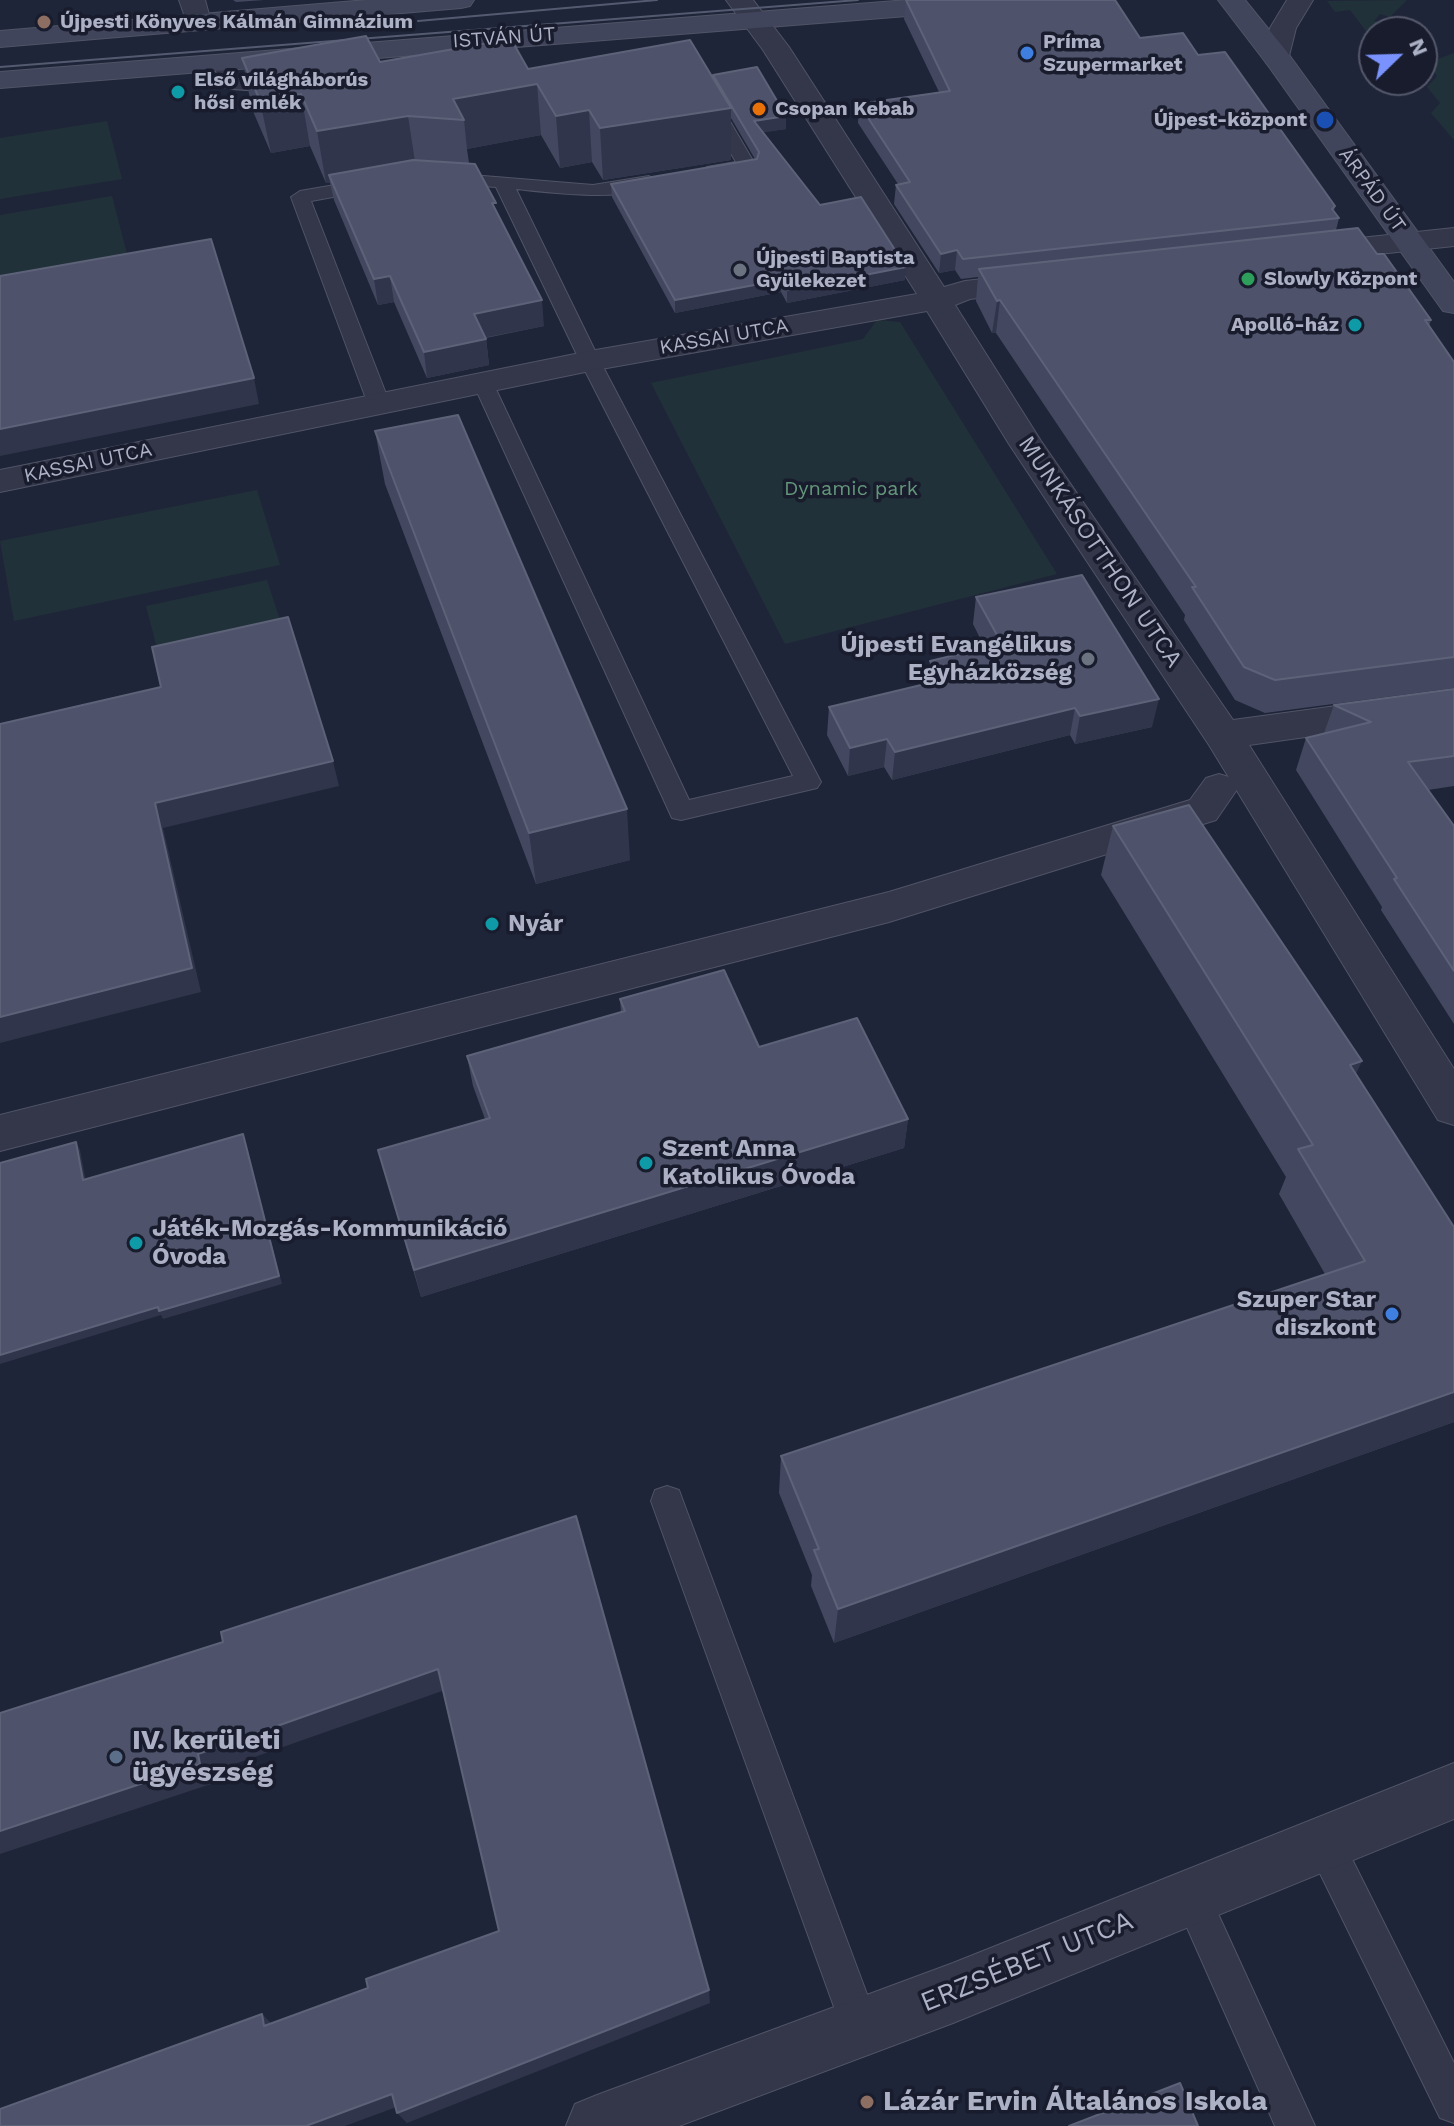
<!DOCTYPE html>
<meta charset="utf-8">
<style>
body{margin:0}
#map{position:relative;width:1454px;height:2126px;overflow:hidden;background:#1f2538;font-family:"Work Sans",sans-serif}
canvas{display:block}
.north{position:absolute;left:1358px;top:16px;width:80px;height:80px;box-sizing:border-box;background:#181c2d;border:2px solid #54586a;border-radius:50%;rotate:67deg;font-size:22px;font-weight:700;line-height:32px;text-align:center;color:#adb1c5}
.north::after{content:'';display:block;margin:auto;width:28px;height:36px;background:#7a92fd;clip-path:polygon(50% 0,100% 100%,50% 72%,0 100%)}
</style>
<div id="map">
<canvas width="1454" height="2126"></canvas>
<div class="north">N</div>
</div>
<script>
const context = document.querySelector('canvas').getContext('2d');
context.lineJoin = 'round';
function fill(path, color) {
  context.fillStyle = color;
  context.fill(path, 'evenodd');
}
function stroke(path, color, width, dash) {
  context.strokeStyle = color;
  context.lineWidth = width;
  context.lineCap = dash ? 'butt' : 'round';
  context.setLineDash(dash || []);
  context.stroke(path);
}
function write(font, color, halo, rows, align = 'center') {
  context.font = font + ' "Work Sans",sans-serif';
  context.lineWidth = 7;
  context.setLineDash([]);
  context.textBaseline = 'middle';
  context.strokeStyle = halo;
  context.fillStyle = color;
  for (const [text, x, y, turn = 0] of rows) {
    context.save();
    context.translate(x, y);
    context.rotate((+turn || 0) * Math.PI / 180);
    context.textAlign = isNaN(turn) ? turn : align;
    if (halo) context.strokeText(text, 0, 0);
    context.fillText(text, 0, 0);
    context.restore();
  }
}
fill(new Path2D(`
 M1407,0L1390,17L1380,14L1374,21L1383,24L1378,30L1366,31L1350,10L1335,12L1327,1Z
 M1454,53V140L1431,113L1440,103L1427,87L1437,76L1427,63Z
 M107,121L122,179L0,199V138Z
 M112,196L128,258L0,281V215Z
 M877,320L900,322L1057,574L785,644L651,383L863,339Z
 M257,490L280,565L14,621L0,541Z
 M267,580L280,620L157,648L146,606Z`), '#213139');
const service = new Path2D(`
 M222,55L231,60L234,79L285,78L294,83C283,93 235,91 220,86L213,60Z
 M712,101L721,106L756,166L754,170L714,177L705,171L707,167L736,162L703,106Z
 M447,173L593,185L649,176L658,182C637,204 546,192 516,189L600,361L821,782L817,788L681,820L672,818L473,383L476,379L483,377L493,383L689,800L793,776L580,361L496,187L440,183L438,179L440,175Z
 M370,179L377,181L379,185L377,189L311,201L390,404L379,410L368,404L291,197L300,191Z
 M667,1486L679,1490L683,1501L880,2029L875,2043L861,2048L847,2043L842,2029L651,1501L655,1490Z
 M1324,1824L1337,1829L1454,2063V2123L1440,2118L1311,1855L1306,1842L1311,1829Z
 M1191,1878L1204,1883L1315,2126H1275L1173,1896L1178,1883Z`);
const pedestrian = new Path2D(`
 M1219,774L1232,778L1238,788L1216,820L889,922L0,1151V1115L889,892L1190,800L1206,778Z`);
const minor = new Path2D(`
 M179,0H205L211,22L207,28H189Z
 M726,0H753L789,47L944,287L965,281L1038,273L1049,275L1054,282L1049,289L970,299L955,305L1041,441L1233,720L1454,690V716L1249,745L1454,1069V1125L1438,1120L1209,745L1009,444L927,311L590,371L0,492V470L590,351L917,294L763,50Z
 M1287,0H1313L1296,28L1287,64L1277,66L1267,64L1263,58L1270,28Z
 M1454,228V246L1313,261L1302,258L1298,252L1302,246L1313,243Z
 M1454,1763V1819L953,2023L679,2126H566L575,2104L597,2095L953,1963Z`);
const secondary = new Path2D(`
 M367,0H474L470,6L461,8L0,47V31Z
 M908,0H1021L1017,6L1008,8L0,88V72Z
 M1218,0H1245L1287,52L1454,282V313L1443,311L1267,64Z`);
stroke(service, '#505466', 2);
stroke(pedestrian, '#505466', 2);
stroke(minor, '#505466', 2);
stroke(secondary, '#505466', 2);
fill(service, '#333749');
fill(pedestrian, '#333749');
fill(minor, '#333749');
fill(secondary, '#40455c');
stroke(new Path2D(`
 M418,21L657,0
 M0,67L858,0`), '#545a70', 2);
fill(new Path2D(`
 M233,0H264L236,2Z
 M906,0L1140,38L1198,55L1335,206L1334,211L1339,218L1336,230L1377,254L1431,320L1429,326L1454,362V688L1265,713L1235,700L1184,620L1185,615L996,333H992L976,301L978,277L961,279L955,270L939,273L894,204L896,185L898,184L858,123L859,104L939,92L904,19Z
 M242,58L380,62L713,78V75L786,129L763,132L820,205L905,280L787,303L781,292L675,313L612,197L611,184L755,159L731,118V160L603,180L592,162L560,168L541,135L467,149L469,163L496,212L544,326L486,338L489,365L427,378L394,302L378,305L334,200L330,183H326L310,146L271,153L252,109Z
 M375,431L630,860L536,884L385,484Z
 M976,597L1152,727L1075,744L1070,735L892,780L884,767L848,776L827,735L829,707L928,683L930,661L985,648L973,624Z
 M1454,689V786L1428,790L1454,825V1024L1381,910L1382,907L1296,770L1306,738L1324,733L1334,705Z
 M1113,826L1356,1073L1454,1227V1422L834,1643L811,1586L812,1575L779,1493L781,1456L1325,1274L1279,1194L1286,1177L1101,875Z
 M620,999L759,1047L908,1119L904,1148L421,1297L378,1150L485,1119L473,1086L467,1056L621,1012Z`), '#434860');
fill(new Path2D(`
 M537,84L541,135L467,149L464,120L453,99Z
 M301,94L310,146L271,153L260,101Z
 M731,108V160L603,180L600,128Z
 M589,110L592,162L560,168L556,116Z
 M408,116L416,168L329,175L330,183H326L317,131Z
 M786,116V129L754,134V121Z
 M957,250L955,270L939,273L941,254Z
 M906,267L905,280L787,303V290Z
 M390,276L394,302L378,305L374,279Z
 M781,280V292L675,313V300Z
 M542,300L544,326L477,339L474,314Z
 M1000,300L996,333H992L997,301Z
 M486,339L489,365L427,378L424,352Z
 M254,378L259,404L0,456V429Z
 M1159,699L1152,727L1075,744L1080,716Z
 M1075,708L1070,735L892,780L895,752Z
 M887,739L884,767L848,776L850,748Z
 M333,761L339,786L163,828L201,992L0,1043V1017L155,803Z
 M627,809L630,860L536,884L529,833Z
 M1362,1061L1341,1107L1350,1065Z
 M908,1119L904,1148L421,1297L414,1270Z
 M243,1134L282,1284L163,1319L161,1315L0,1364V1355Z
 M76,1142L80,1150L87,1188L83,1180Z
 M1454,1392V1422L834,1643L838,1609Z
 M438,1669L445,1690L212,1772L214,1783L0,1854V1831L198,1754Z
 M709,1990L710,2003L407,2123L397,2113Z
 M262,2014L275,2027L264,2026Z
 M392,2094L402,2105L345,2126H306Z`), '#30354b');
const building = new Path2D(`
 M906,0H1115L1140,38L1183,33L1198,55L1225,52L1335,206L1332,209L1339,218L963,259L957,250L941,254L896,185L910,182L859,104L950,91Z
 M366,36L380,62L511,39L528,69L690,40L731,108L600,128L589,110L556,116L537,84L453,99L464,120L408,116L317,131L301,94L260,101L242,58Z
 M757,67L786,116L754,121L820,205L861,197L906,267L787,290L781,280L675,300L611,184L757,159L759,152L713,75Z
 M413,160L475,164L496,203H492L542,300L474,314L486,339L424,352L390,276L374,279L329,175Z
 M1358,228L1377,254H1384L1431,320H1425L1454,362V657L1275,680L1244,667L1192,587H1196L1000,300L997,301L979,269Z
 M211,239L254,378L0,429V276Z
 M458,415L627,809L529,833L375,431Z
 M1082,575L1159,699L1080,716L1075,708L895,752L887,739L850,748L829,707L942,680L930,661L1002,644L976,597Z
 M288,617L333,761L155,803L192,968L0,1017V724L161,687L152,647Z
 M1454,689V756L1408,762L1454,826V971L1394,879L1397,878L1306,738L1371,722L1334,705Z
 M1189,805L1362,1061L1350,1065L1454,1227V1392L838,1609L814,1550L819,1549L781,1456L1365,1261L1298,1149L1313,1145L1113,826Z
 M724,970L759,1047L857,1018L908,1119L414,1270L378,1150L490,1118L467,1056L625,1011L620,999Z
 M243,1134L279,1276L159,1311L158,1307L0,1355V1163L76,1142L83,1180Z
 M576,1516L709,1990L397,2113L392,2094L306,2126H0V2109L262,2014L264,2026L368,1988L366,1979L499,1931L438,1669L198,1754L200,1764L0,1831V1713L223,1642L221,1632Z
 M1180,2083L1198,2126H1069Z`);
fill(building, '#4e536b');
stroke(building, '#5d6279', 2);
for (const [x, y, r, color] of [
 [44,22,8,"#8d6e63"],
 [1027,53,8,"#3f7fe0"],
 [178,92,8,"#0f9aa8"],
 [759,109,8,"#e8710a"],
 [1325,120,10,"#1a4fb4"],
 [740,270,8,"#6b7280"],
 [1248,279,8,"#2e9e5b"],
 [1355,325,8,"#0f9aa8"],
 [1088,659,8,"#6b7280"],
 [492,924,8,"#0f9aa8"],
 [646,1163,8,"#0f9aa8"],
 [136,1243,8,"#0f9aa8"],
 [1392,1314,8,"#3f7fe0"],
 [116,1757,8,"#5c6f8a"],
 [867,2102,8,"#8d6e63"]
]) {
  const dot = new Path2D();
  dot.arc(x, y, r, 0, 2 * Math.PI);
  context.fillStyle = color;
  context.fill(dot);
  stroke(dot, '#181c2d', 3);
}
write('bold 20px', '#adb1c5', '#181c2d', [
 ["Újpesti Könyves Kálmán Gimnázium",60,22],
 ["Príma",1043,42],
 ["Szupermarket",1043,65],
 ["Első világháborús",194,80],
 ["hősi emlék",194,103],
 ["Csopan Kebab",775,109],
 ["Újpest-központ",1307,120,"right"],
 ["Újpesti Baptista",756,258],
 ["Gyülekezet",756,281],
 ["Slowly Központ",1264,279],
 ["Apolló-ház",1339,325,"right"]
], 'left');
write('20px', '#adb1c5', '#181c2d', [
 ["ISTVÁN ÚT",504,38,-4],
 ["ÁRPÁD ÚT",1372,190,54],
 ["KASSAI UTCA",724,337,-10],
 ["KASSAI UTCA",88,463,-12]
]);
write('20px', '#63977a', '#181c2d', [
 ["Dynamic park",851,489]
]);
write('24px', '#adb1c5', '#181c2d', [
 ["MUNKÁSOTTHON UTCA",1100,552,56]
]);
write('bold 24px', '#adb1c5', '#181c2d', [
 ["Újpesti Evangélikus",1072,645,"right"],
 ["Egyházközség",1072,673,"right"],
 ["Nyár",508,924],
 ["Szent Anna",662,1149],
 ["Katolikus Óvoda",662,1177],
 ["Játék-Mozgás-Kommunikáció",152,1229],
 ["Óvoda",152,1257],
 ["Szuper Star",1376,1300,"right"],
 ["diszkont",1376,1328,"right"]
], 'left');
write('bold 28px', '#adb1c5', '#181c2d', [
 ["IV. kerületi",132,1741],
 ["ügyészség",132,1773],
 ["Lázár Ervin Általános Iskola",883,2102]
], 'left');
write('28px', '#adb1c5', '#181c2d', [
 ["ERZSÉBET UTCA",1027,1962,-22]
]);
</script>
